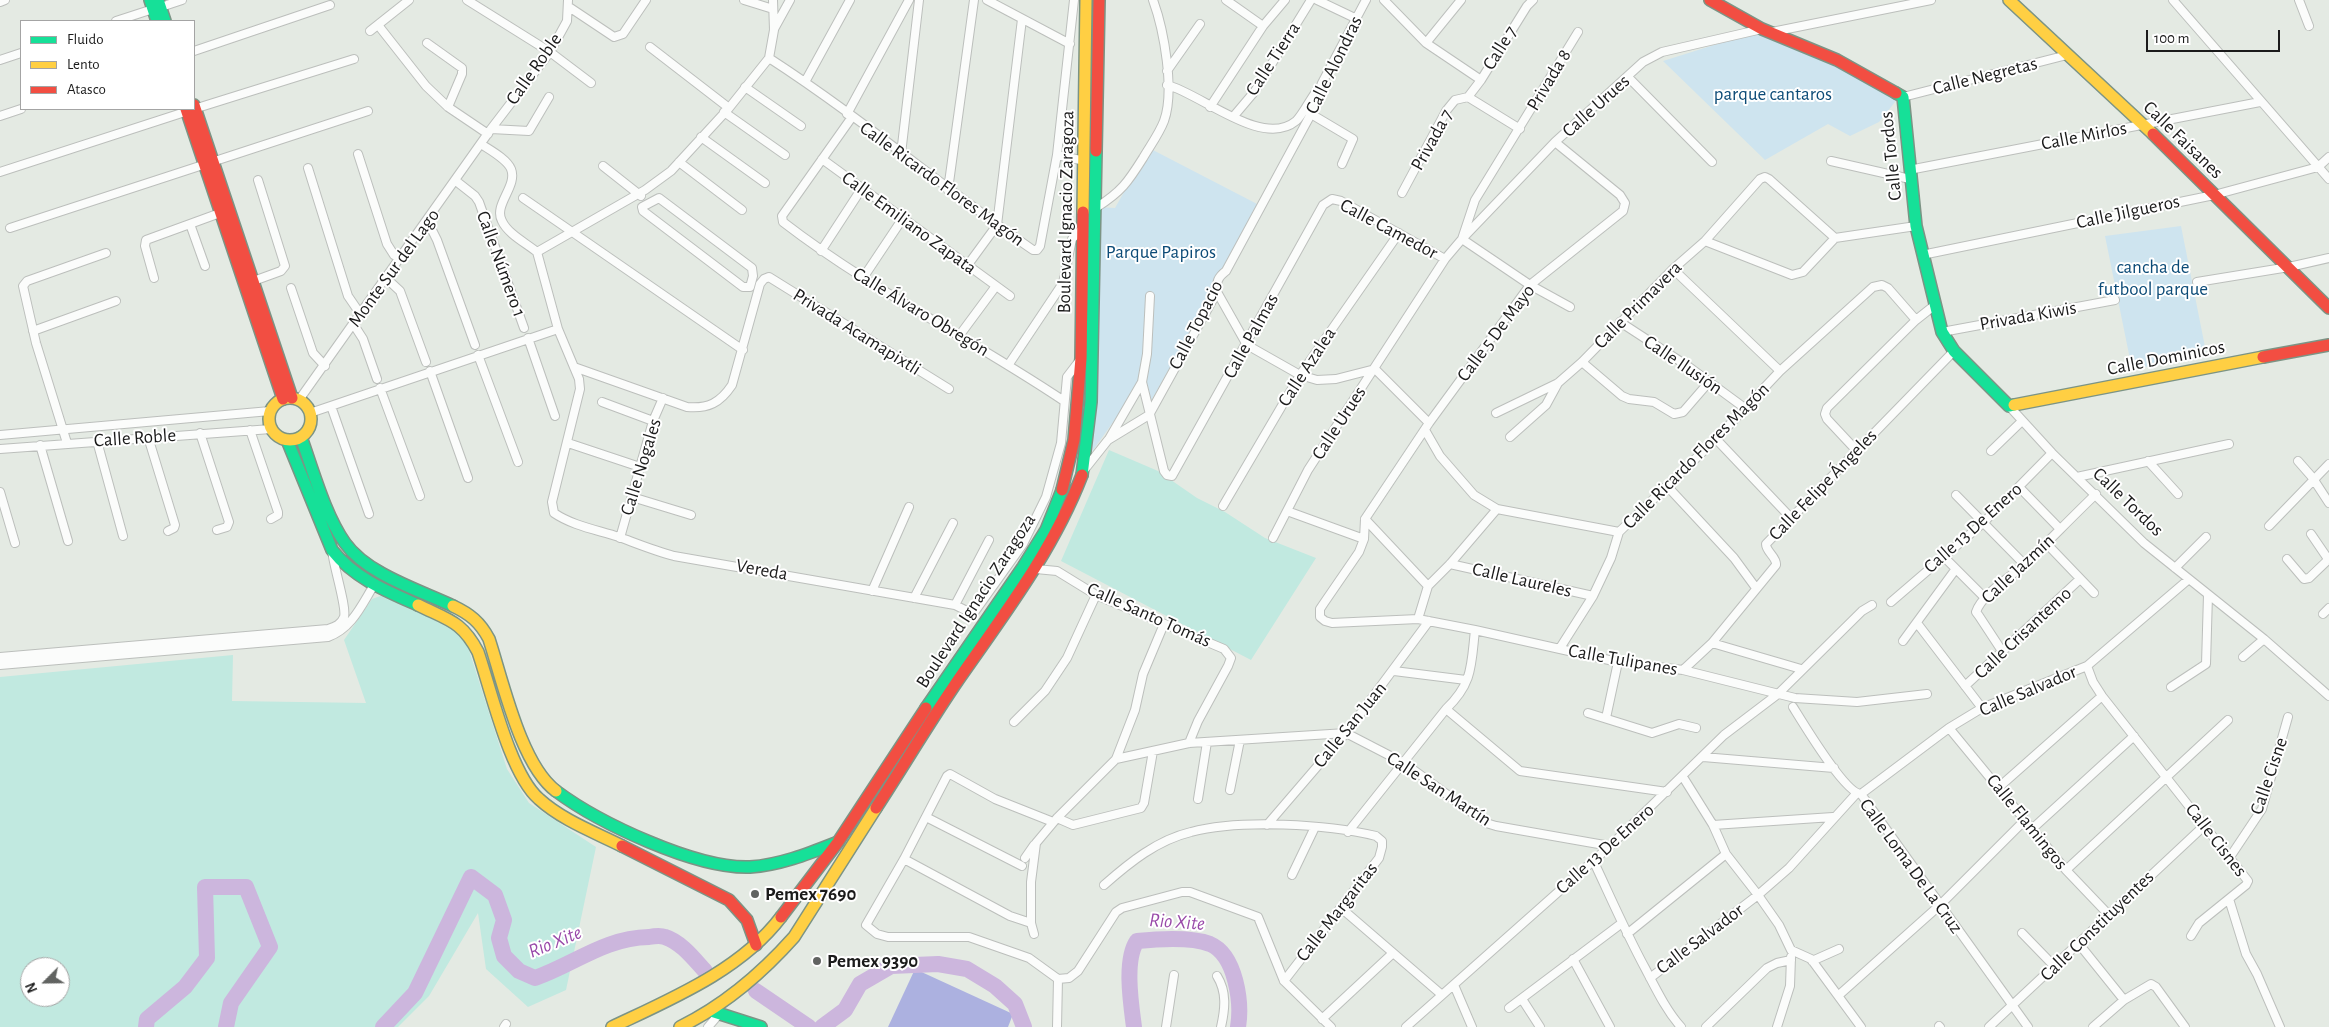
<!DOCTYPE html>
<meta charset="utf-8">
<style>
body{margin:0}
#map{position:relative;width:2329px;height:1027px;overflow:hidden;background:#e4eae3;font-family:"Alegreya Sans",sans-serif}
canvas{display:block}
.legend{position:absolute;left:20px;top:20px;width:175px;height:90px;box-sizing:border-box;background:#fff;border:1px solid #a4a4a4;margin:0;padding:6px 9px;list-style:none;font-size:15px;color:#1b1b1b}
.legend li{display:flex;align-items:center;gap:10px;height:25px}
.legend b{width:25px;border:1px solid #a4a4a4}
.north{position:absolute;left:20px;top:957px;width:50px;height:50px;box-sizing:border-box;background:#fff;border:1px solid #a4a4a4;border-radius:50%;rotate:247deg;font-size:14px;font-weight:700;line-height:20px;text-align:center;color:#1b1b1b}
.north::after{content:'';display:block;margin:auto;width:18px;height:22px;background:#616361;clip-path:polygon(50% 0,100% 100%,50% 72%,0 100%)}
.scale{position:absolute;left:2146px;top:30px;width:134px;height:22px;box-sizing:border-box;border:2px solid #1b1b1b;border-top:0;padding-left:6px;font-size:15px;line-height:18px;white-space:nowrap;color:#1b1b1b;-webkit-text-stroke:4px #fff;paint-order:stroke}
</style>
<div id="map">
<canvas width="2329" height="1027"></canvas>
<ul class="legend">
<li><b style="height:6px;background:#16e098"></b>Fluido</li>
<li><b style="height:6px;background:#ffcf43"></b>Lento</li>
<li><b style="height:6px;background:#f24e42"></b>Atasco</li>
</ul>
<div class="north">N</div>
<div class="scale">100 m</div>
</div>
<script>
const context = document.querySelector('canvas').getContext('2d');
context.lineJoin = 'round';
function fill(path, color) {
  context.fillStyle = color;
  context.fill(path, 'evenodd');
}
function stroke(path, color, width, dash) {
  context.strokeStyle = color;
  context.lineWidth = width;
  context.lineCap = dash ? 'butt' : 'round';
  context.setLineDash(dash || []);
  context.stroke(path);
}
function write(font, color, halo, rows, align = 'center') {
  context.font = font + ' "Alegreya Sans",sans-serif';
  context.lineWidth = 4;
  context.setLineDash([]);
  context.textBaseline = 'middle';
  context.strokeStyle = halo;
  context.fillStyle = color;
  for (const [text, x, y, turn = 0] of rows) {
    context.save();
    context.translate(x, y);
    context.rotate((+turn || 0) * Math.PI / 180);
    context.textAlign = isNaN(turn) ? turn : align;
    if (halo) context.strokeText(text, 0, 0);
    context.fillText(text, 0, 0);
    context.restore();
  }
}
fill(new Path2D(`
 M1109,450L1158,471L1197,498L1225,512L1265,538L1316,558L1251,660L1061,561Z
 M386,594L458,633L468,647L507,769L529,803L596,847L566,990L528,1007L486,969L478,913L429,996L398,1027H0V677L233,655L232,701L366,703L344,640L372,599ZM30,967H60V997H30Z`), '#c1e9e0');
fill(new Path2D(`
 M1762,30L1899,97L1879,122L1850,136L1828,124L1765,160L1663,61Z
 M1149,148L1261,206L1147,408L1141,383L1091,453L1096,384L1097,207L1115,208Z
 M2181,226L2207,357L2132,369L2105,236Z`), '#cee4ef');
fill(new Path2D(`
 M915,969L1013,1014L1008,1027H888Z`), '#acb1e0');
stroke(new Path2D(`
 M756,991L809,1027
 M146,1027L147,1019L185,987L207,958L205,887H246L270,947L231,1003L226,1027
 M383,1027L415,993L471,877L495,895L504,920L499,938L504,956L519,971L535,978C575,964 604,938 649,937C654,936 660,935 665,937C681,942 694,959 705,971
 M822,1027L845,1010L860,984L891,966L938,964L967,969L995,986L1015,1004L1024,1027
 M1134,1027C1131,1004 1124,960 1137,941C1157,939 1192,937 1210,944C1236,955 1242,1003 1238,1027`), '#ccb6dd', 16);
const street = new Path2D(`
 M467,0L550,52L591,83
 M744,0L773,9
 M987,0L1070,44
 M1226,0L1263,26
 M1317,0L1357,19
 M1384,0L1426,43L1481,80
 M2173,0L2329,179
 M2299,0L2309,26
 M0,2L5,0
 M161,7L182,0
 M569,7L614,37L623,34L646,0
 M116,21L153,9
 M378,25L426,86L448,107L488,134
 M774,29L790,0
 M370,31L409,0
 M1772,32L1931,0
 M427,43L462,68V74L448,107
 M1426,43L1461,0
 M650,47L729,108
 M194,51L330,5
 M769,58C860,117 944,188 1033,250H1037L1040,246L1057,155L1074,0
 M0,60L21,53
 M1167,71L1200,24
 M1628,77L1712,162
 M805,82L850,0
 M1167,85C1200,93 1262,149 1296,121C1302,116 1312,96 1318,89
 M745,87L801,126
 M1468,97L1481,80L1527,6L1533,0
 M1468,97L1520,129
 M1903,97L2067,55
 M1210,107L1263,26L1285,0
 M194,109L354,59
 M724,112L785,155
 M847,114L909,0
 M1311,114L1353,139L1342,164
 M0,116L21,109
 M852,117L782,216L783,222C871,290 972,339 1064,401
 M1233,117L1255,91L1311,0
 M491,129L529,131L549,97
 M701,137L765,183
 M1555,142L1620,195L1625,203L1623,211L1530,285L1429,423L1365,519L1364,539L1359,552L1324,603L1320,609V617L1325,621L1332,623L1418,619L1475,630L1618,662L1683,670L1795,698L1857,702L1927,694
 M481,144C490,150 507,159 511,169C518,186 493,205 502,221C508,234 526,243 537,252
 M358,154L387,244L394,255L400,259
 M901,154L919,0
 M1057,155L1085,161
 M822,159L1010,296
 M1831,161L1910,179
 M679,162L742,210
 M603,166L641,196
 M308,168L348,296L361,315
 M1909,170L2260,102
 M0,172L191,110
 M456,181L475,196L479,202L524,328
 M948,190L974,0
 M1402,193L1446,111L1455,100L1468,97
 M523,198L743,350
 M659,198L752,268L753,276L750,287H743L643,211L642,207Z
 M1097,207C1121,192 1128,182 1143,158C1150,146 1159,134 1164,121C1175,91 1164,30 1153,0
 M190,224L205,266
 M426,224L432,230L437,240L475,345
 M10,228L368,111
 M1835,238L1916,226
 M1705,241L1792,275L1803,272L1835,238
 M821,251L862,188
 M537,252L558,329L579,379L580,389L552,502L554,513C573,526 598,530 619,537C638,544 655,551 674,556L955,605L973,614L1023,544L1046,497L1061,443L1067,377L1080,360
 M537,252L645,190L671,171L729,108L769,58L774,30L773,0
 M1922,255L2214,195L2318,167L2329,157
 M967,266L997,225L1022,19
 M1673,269L1780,371
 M154,278L145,246L146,240L220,213
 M386,278L400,291L426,362
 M863,278L903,218
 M2197,282L2289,267L2329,258
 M248,283L281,271L285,266L258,180
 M291,288L313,353L325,366
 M1217,292L1247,345L1300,375L1317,380L1336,379L1375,369L1429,423
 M1150,296L1147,354L1142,382L1164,471L1167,475L1172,476L1323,205L1332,199L1341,201L1445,259
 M1570,307L1530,285L1462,239L1475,200L1578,32
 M1620,322L1689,367L1746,409
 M354,325L363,339L377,379
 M33,331L116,301
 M1942,332L2115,300
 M959,336L996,286
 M528,338L555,416
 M478,355L518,462
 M1582,362L1622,396L1629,399L1654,402L1674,414L1683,412L1709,382
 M1009,364L1063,283L1072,239L1083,228
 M574,367L687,407C708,409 720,403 732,385L760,284L764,279L769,277L949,389
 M430,371L468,478
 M380,388L420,496
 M299,400L491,129L550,52L567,21L568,0
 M602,402L653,421
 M331,406L369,514
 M2009,406L2052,453L2144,543L2264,639L2329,696
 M310,413L558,329
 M1496,413L1558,383L1582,362L1673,269L1705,241L1760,179L1765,177L1769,179L1835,238
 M250,430L278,512V515L271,519
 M1425,430L1440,456L1474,495L1497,509L1619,532
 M200,433L229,522L227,527L217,530
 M0,435L270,411
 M148,437L175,525L174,528L168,531
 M1510,437L1546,405L1558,383
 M1109,439L1142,382
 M1716,439L1791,518
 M97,441L123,536
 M67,443L36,343L23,286L27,281L106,253
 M568,443L640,467
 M40,445L68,541
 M0,449L271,429
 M1856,450L1827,419L1825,414L1827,408L1916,320L1935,305
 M1991,451L2022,421
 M2148,461L2178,494
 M2298,461L2312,477L2329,503
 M1085,469L1108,440L1149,415L1217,292C1216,282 1218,277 1226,271L1311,114L1322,83L1366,0
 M2077,477L2229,444
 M1667,486L1734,558L1756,588
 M2019,487L2060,529
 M0,492L15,543
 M1956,495L2024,564
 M632,497L691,515
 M1223,506L1300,375L1399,233
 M1287,511L1364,539
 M1365,519L1428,586
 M2269,526L2329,464
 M2311,534L2328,559
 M620,538L653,421L663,398
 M1273,538L1308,470L1445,259L1462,239L1555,142L1643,62L1662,52L1762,29
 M2046,543L2094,593
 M1944,557L1985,598
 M2287,559L2304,579L2309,578L2329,559
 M1450,564L1593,596
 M2175,568L2206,537
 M1036,569L1057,571L1096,595L1224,649L1231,658L1228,666L1198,721L1189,743
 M872,591L909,507
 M914,598L953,523
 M1891,602L1983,523L2052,453
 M955,605L989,540
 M2323,614L2329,608
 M1418,619L1428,586L1450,564L1497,509
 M1917,623L1982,708
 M1903,641L1955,570
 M1712,643L1801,669
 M1560,648L1593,596L1611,558L1619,532L1716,439L1780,371L1873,287L1882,285L1888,288L1916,320
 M2002,651L1979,616L1976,612C1982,594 2012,576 2026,563C2049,541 2072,517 2096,494
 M0,657L328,629C334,627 341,625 344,617C347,607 333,565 332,550
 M2243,657L2264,639
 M0,665L328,637C352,628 361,606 374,585
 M2087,666L2093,682L2102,696L2248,881L2246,885L2199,923L2191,936
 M1683,670L1712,643L1776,565C1777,557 1766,552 1766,544L1954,351
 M1394,671L1466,680
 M1965,686L2080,579
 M2171,687L2206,664L2208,595
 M1793,707C1803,723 1845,793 1861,794L2028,1027
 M1446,709L1520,771L1667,792
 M1588,713L1652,733L1679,724L1696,728
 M1606,718L1618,662
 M1014,722L1045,691L1067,658L1096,595
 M1949,728L2066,870L2108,914
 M1703,757L1834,768
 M1116,759L1189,743L1346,733L1404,763L1486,823L1496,826L1610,846
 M1683,777L1713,825L1726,854L1758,895L1779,925L1791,950L1811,959L1861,1027
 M1998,788L2102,696
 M1230,790L1240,740
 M1861,794L1949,728L1982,708L2087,666L2189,579
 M1198,799L1207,742
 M926,817L1022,866
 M1057,818L1073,825L1141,808L1144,803L1153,751
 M1053,822L995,799L950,774L947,776L904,859L866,925L877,934L888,937H969L1029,958L1058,979
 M1267,825L1346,733L1429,621
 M1713,825L1833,817
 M2032,829L2134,736
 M1348,832L1446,709C1473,683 1471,666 1475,630
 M2230,857L2262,809L2288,717
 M1025,858L1034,845
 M904,859L1010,916L1031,923
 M1593,860C1610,896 1626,933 1645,968C1656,989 1666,1010 1681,1027
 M2066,870L2228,720
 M1292,875L1315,827
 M1104,885C1129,863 1157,840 1191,832C1240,819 1327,824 1376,836L1382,841V847L1379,858L1284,981
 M2229,899L2246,954L2257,974L2280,1027
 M1341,908L1442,995
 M2022,933L2055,967
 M1034,934L1031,923V882L1036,843L1057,818L1116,759L1135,710L1143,674L1164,624
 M1627,934L1726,854
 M2079,944L2124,1000
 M1573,959L1610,1027
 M1812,961L1839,949
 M1217,976C1227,992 1225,1009 1221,1027
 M1650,978L1758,895L1789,868L1856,794
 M1058,979L1069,978L1078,971L1116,912L1122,908L1182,892H1190L1258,917L1284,981L1331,1027
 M1454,985L1472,1027
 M1839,995L1940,905L2024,821
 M1522,999L1540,1027
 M1509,1008L1622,923
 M1322,1019L1393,953
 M1939,1026L1940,1027
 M504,1027L506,1024
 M708,1027L720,1013
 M1057,1027L1058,979
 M1166,1027L1174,975
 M1406,1027L1610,846L1724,735L1778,694L1862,611L1872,605
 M1706,1027L1767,968L1777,963L1791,960
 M1777,1027L1790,986L1791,957
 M1989,1027L2205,825
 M2093,1027L2124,1000L2151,984L2156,987L2185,1027`);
const fast = new Path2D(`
 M150,0L157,21
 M158,0L165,21
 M1896,93L1903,97L1916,226L1942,332L1954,351L2009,406L2014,405
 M301,437C313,470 325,515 345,543C367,574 419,590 453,606
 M287,440L332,550C354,578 386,591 418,605
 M1082,475L1091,402L1096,151
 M926,708L1023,567L1046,530L1062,490
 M556,791C599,823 696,869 750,867C781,865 810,853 838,842
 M711,1011L761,1027`);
const slow = new Path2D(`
 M2009,0L2153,134
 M1083,212L1086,0
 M269 419a21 21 0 1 1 42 0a21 21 0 1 1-42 0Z
 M2014,405L2263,357
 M418,605C448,620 462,621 478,652C491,690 510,774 539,799C562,820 594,832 622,846
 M453,606C470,614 480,622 489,639C503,682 521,765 556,791
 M612,1027C671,999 741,970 781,917
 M680,1027C725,1005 761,974 794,937L876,808`);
const jam = new Path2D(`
 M1710,0L1762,29L1837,60L1896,93
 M194,105L292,398
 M186,109L283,399
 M2153,134L2329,308
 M1096,151L1099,0
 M2263,357L2329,345
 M1062,490L1074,440L1081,358L1083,212
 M876,808C902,768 927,726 954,686C1001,618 1052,553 1082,475
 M622,846L729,900L747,920L756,945
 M781,917L838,842L926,708`);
stroke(street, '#bcbfbc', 10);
stroke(fast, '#7c9485', 14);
stroke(slow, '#7c9485', 14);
stroke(jam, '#7c9485', 14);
stroke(street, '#fbfcfb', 8);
stroke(fast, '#16e098', 11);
stroke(slow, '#ffcf43', 11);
stroke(jam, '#f24e42', 11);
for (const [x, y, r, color] of [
 [755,894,5,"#616361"],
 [817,961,5,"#616361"]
]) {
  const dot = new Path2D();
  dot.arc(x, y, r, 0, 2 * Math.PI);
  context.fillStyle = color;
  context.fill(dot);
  stroke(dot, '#fff', 2);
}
write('19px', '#1b1b1b', '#fff', [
 ["Calle 7",1500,48,-58],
 ["Calle Tierra",1273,59,-57],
 ["Calle Alondras",1334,65,-64],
 ["Calle Roble",534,69,-55],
 ["Calle Negretas",1985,76,-14],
 ["Privada 8",1549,80,-59],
 ["Calle Urues",1596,106,-42],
 ["Calle Mirlos",2084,136,-11],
 ["Privada 7",1432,140,-61],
 ["Calle Faisanes",2183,140,44],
 ["Calle Tordos",1891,156,-96],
 ["Calle Ricardo Flores Magón",942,184,36],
 ["Boulevard Ignacio Zaragoza",1066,212,-89],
 ["Calle Jilgueros",2128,212,-12],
 ["Calle Emiliano Zapata",909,223,36],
 ["Calle Camedor",1389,229,28],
 ["Calle Número 1",501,264,70],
 ["Monte Sur del Lago",394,268,-54],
 ["Calle Primavera",1638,305,-45],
 ["Calle Álvaro Obregón",921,312,31],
 ["Privada Kiwis",2028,316,-10],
 ["Calle Topacio",1196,325,-63],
 ["Privada Acamapixtli",857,332,32],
 ["Calle 5 De Mayo",1496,333,-53],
 ["Calle Palmas",1251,336,-61],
 ["Calle Dominicos",2166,358,-11],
 ["Calle Ilusión",1683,365,34],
 ["Calle Azalea",1307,367,-57],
 ["Calle Urues",1339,423,-57],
 ["Calle Roble",135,438,-4],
 ["Calle Ricardo Flores Magón",1696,456,-45],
 ["Calle Nogales",641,467,-73],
 ["Calle Felipe Ángeles",1823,485,-46],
 ["Calle Tordos",2128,502,44],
 ["Calle 13 De Enero",1973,528,-42],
 ["Calle Jazmín",2018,569,-43],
 ["Vereda",762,570,10],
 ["Calle Laureles",1522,580,13],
 ["Boulevard Ignacio Zaragoza",976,601,-57],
 ["Calle Santo Tomás",1149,615,24],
 ["Calle Crisantemo",2023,633,-43],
 ["Calle Tulipanes",1623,660,10],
 ["Calle Salvador",2028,691,-23],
 ["Calle San Juan",1350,725,-51],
 ["Calle Cisne",2269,776,-71],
 ["Calle San Martín",1439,789,33],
 ["Calle Flamingos",2027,822,51],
 ["Calle Cisnes",2216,840,52],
 ["Calle 13 De Enero",1605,849,-42],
 ["Calle Loma De La Cruz",1911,866,54],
 ["Calle Margaritas",1337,912,-52],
 ["Calle Constituyentes",2097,926,-44],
 ["Calle Salvador",1700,939,-37]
]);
write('19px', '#0c4b77', '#fff', [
 ["parque cantaros",1773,94],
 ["Parque Papiros",1161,252],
 ["cancha de",2153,267],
 ["futbool parque",2153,289]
]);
write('bold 19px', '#1b1b1b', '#fff', [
 ["Pemex 7690",765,894],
 ["Pemex 9390",827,961]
], 'left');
write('italic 20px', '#9949a9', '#fff', [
 ["Rio Xite",1177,922,4],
 ["Rio Xite",555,942,-22]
]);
</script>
